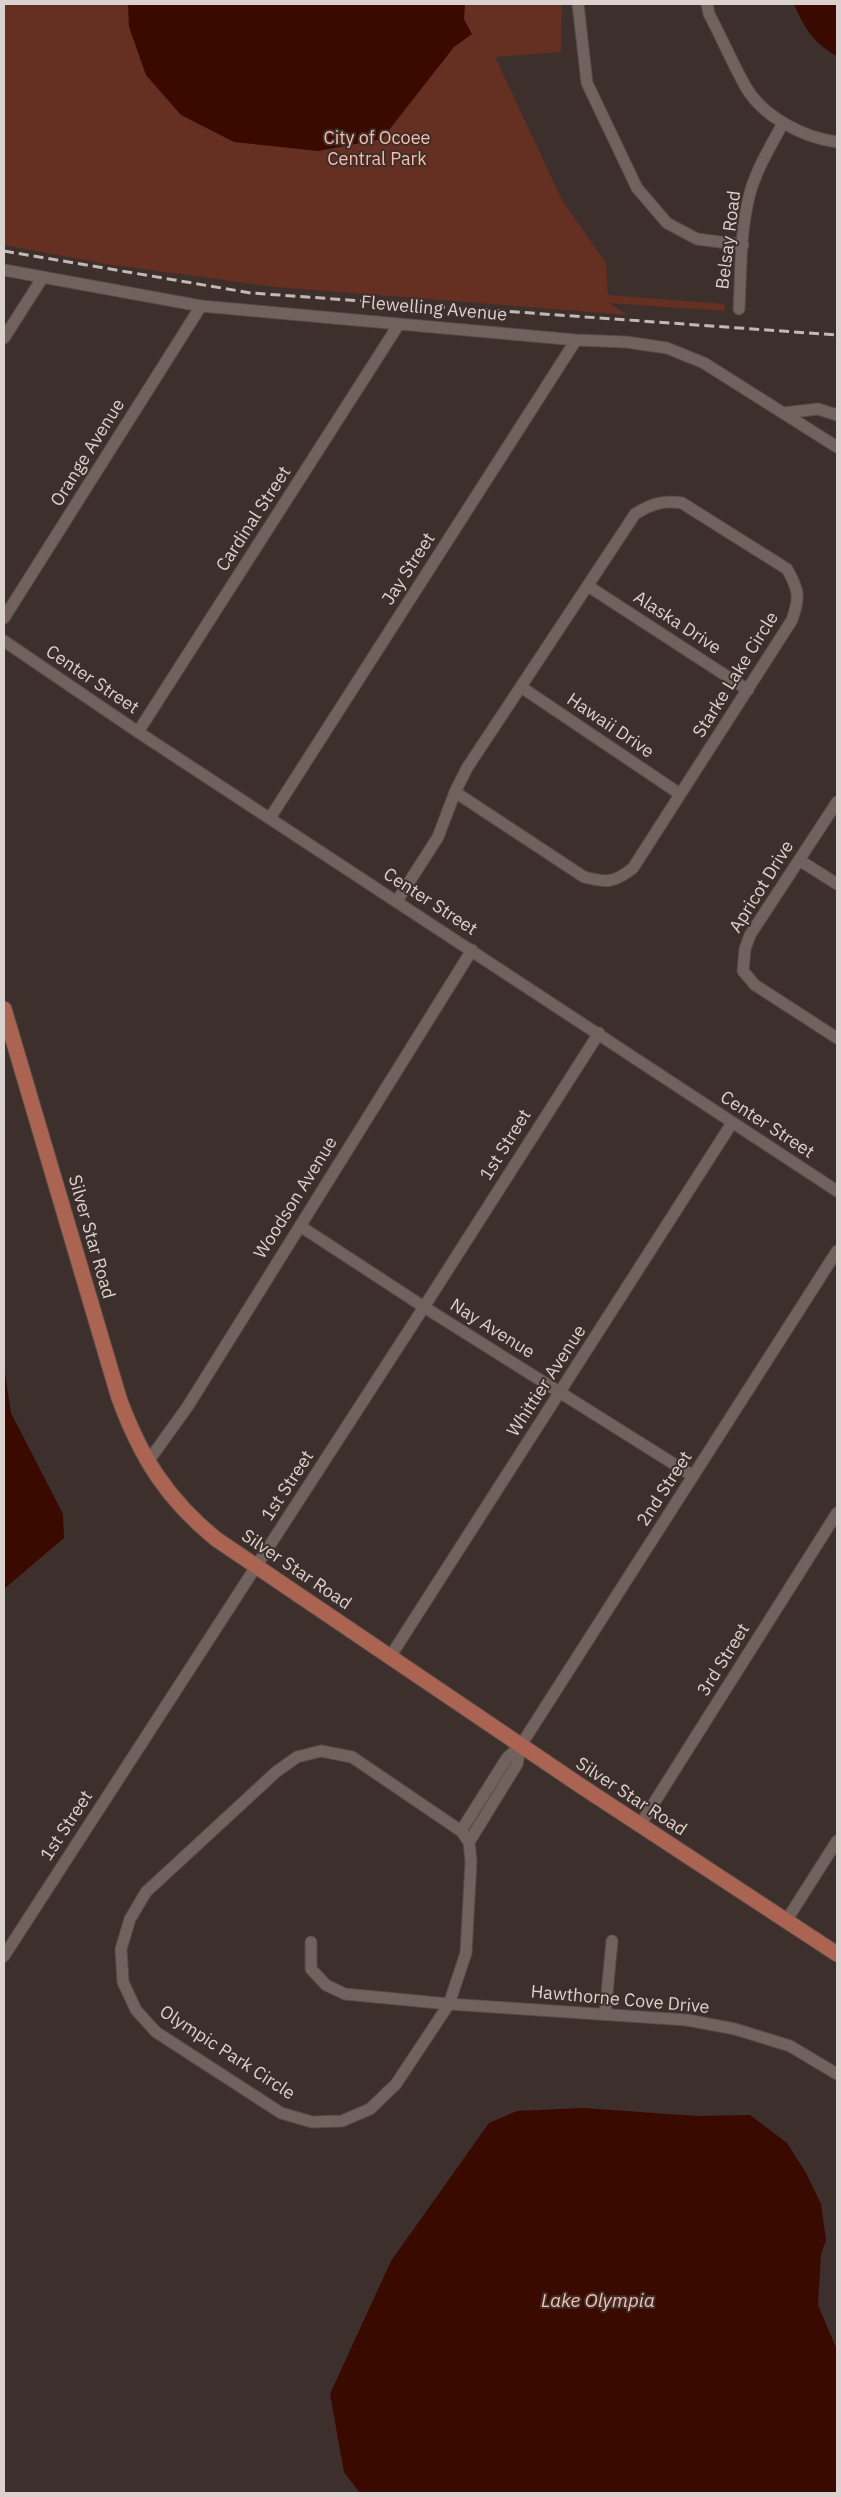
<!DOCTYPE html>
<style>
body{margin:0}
#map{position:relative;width:841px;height:2497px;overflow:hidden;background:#3d2f2b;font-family:"IBM Plex Sans",sans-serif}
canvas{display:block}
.frame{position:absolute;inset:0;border:5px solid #dbd2cf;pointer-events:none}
</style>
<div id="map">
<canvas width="841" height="2497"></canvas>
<div class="frame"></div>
</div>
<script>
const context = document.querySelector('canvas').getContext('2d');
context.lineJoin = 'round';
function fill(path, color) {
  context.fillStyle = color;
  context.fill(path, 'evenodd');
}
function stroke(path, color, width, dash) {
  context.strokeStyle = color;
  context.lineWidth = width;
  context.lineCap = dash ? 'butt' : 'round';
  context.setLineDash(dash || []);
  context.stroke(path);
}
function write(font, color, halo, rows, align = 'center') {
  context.font = font + ' "IBM Plex Sans",sans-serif';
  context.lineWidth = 4;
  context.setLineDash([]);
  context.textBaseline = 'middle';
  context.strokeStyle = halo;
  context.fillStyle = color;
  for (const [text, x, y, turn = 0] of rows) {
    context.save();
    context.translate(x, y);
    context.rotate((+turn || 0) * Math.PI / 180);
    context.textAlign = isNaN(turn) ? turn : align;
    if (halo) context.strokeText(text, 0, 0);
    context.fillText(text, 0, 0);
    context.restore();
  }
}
fill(new Path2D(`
 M4,4H562L561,52L495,57L562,200L606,263L608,295L725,304L724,311L609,303L628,315L275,287L106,264L4,245Z`), '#652f21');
fill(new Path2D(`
 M128,4H465L464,19L472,34L454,47L382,139L318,151L234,142L181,115L146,75L129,27Z
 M794,4H837V56C815,45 803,26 794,4Z
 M4,1367L11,1413L63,1514L64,1538L4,1589Z
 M583,2108L697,2116L750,2115L787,2143L806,2173L821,2204L826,2240L821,2254L818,2305L837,2350V2493H360L344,2472L330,2394L391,2261L489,2123L517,2111Z`), '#3a0900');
const minor = new Path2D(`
 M578,4L587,83L637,188L667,223L697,239L743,245
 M707,4L709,14C722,38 733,65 747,89C765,118 805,138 837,142
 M4,270L201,306L576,340L626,342L667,348L704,363L837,447
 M739,309C741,272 740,233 749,197C755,171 771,146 783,123
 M4,338L43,277
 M783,413L818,409L837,415
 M588,586L748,690
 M4,618L201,306
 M4,641L138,732L837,1191
 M521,687L680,794
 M138,732L399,324
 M837,802L750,935L745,949L743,971L755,985L837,1038
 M270,818L576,340
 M799,860L837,884
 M397,901L438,837L455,792L467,768L635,514C651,504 663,500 682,503L787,569C799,590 800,597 792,620L633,868C614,883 607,883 584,877L455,792
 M300,1226L424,1307L693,1476
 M147,1463L188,1406L472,950
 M390,1657L732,1123
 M321,1751L352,1757L461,1831L469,1842L471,1861L466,1953L449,2004L396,2084L370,2109L342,2121L312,2122L281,2113L156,2032L136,2010L123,1982L121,1949L130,1919L146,1892L276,1772L297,1757Z
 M640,1825L837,1513
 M461,1831L507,1758L521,1745L837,1251
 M469,1842L517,1764L521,1745
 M786,1921L837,1841
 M311,1942V1969L326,1985L345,1994L449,2004L687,2020L735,2029L790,2046L837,2074
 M4,1956L424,1307L599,1033
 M605,2014L612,1941`);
const major = new Path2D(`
 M4,1009L119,1398C141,1458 167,1499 216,1539L581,1786L837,1954`);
stroke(minor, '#574b48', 13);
stroke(major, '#574b48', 17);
stroke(minor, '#72625d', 11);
stroke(major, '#ac6452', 15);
stroke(new Path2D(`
 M4,251L251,293L837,335`), '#c2b8b5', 3, [10, 5]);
write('18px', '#fcbcab', '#3d2f2b', [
 ["City of Ocoee",377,139],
 ["Central Park",377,160]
]);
write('18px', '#dbd2cf', '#3d2f2b', [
 ["Belsay Road",729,240,-83],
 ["Flewelling Avenue",434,309,5],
 ["Orange Avenue",88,453,-58],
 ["Cardinal Street",254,519,-57],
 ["Jay Street",409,569,-57],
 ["Alaska Drive",677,623,33],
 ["Starke Lake Circle",736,675,-58],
 ["Center Street",92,680,34],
 ["Hawaii Drive",610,726,34],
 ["Apricot Drive",762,887,-58],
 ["Center Street",430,902,33],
 ["Center Street",767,1125,33],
 ["1st Street",506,1145,-58],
 ["Woodson Avenue",296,1198,-58],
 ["Silver Star Road",91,1237,74],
 ["Nay Avenue",492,1329,32],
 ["Whittier Avenue",547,1381,-57],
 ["1st Street",288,1486,-57],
 ["2nd Street",665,1489,-57],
 ["Silver Star Road",296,1570,34],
 ["3rd Street",724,1660,-58],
 ["Silver Star Road",631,1797,33],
 ["1st Street",67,1826,-57],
 ["Hawthorne Cove Drive",620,2000,5],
 ["Olympic Park Circle",227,2053,33]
]);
write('italic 19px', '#fdbdac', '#3d2f2b', [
 ["Lake Olympia",598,2302]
]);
</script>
